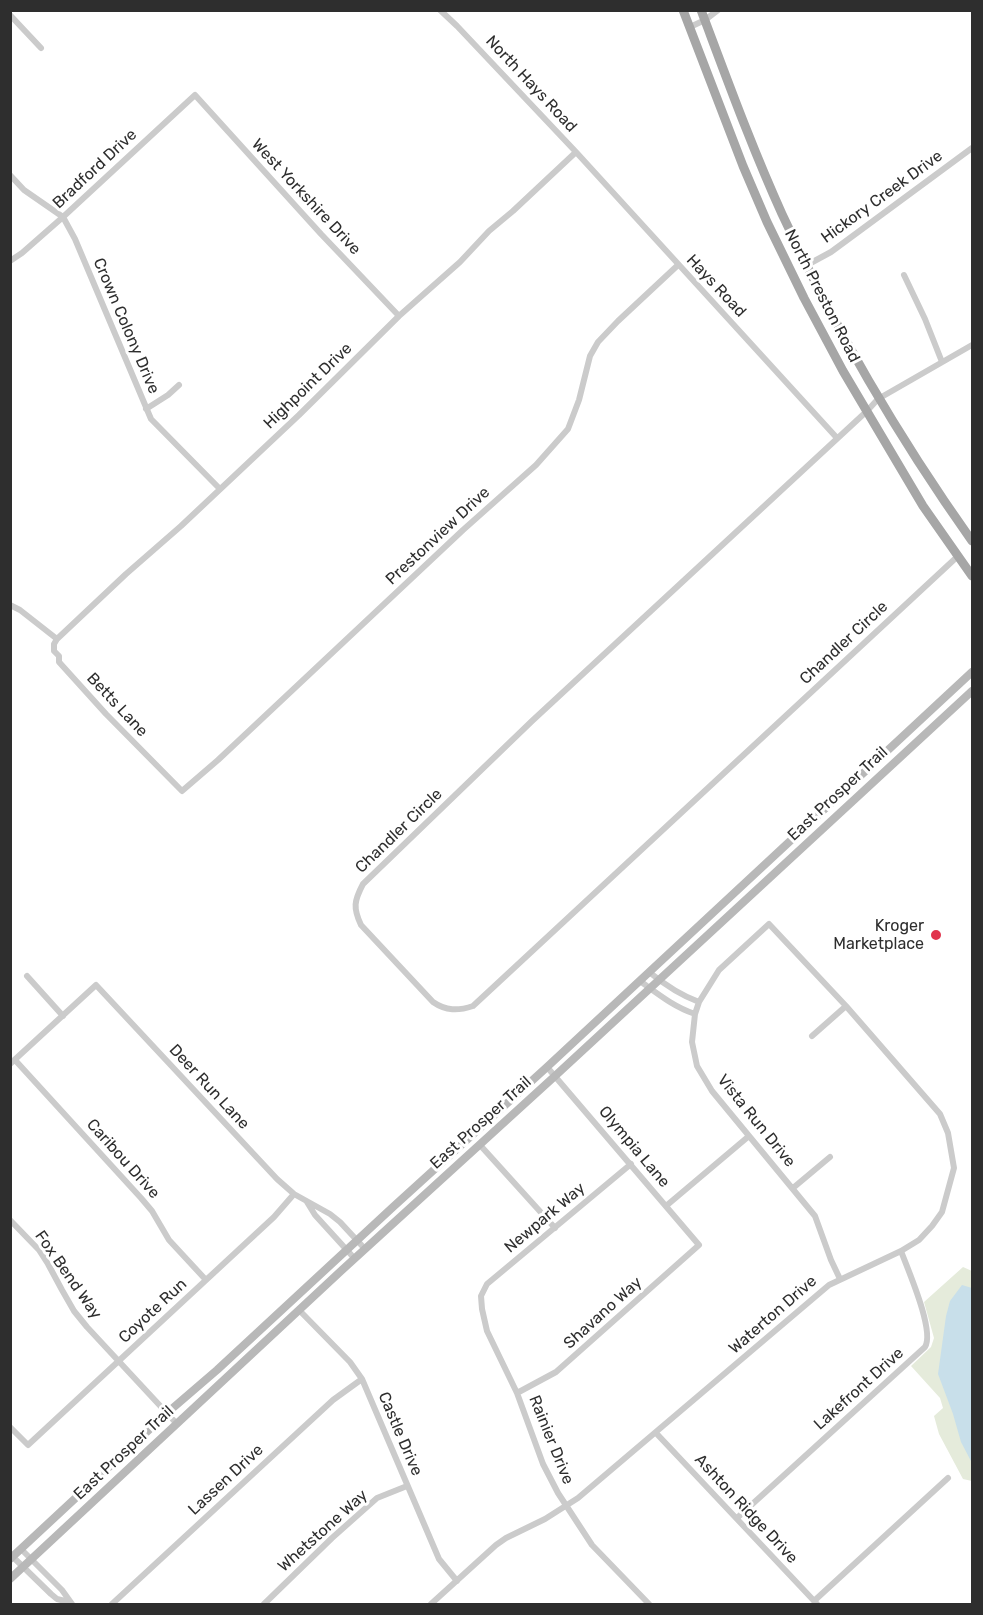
<!DOCTYPE html>
<style>
body{margin:0}
#map{position:relative;width:983px;height:1615px;overflow:hidden;background:#fff;font-family:Rubik,sans-serif}
canvas{display:block}
.frame{position:absolute;inset:0;border:12px solid #2e2e2e;pointer-events:none}
</style>
<div id="map">
<canvas width="983" height="1615"></canvas>
<div class="frame"></div>
</div>
<script>
const context = document.querySelector('canvas').getContext('2d');
context.lineJoin = 'round';
function fill(path, color) {
  context.fillStyle = color;
  context.fill(path, 'evenodd');
}
function stroke(path, color, width, dash) {
  context.strokeStyle = color;
  context.lineWidth = width;
  context.lineCap = dash ? 'butt' : 'round';
  context.setLineDash(dash || []);
  context.stroke(path);
}
function write(font, color, halo, rows, align = 'center') {
  context.font = font + ' Rubik,sans-serif';
  context.lineWidth = 6;
  context.setLineDash([]);
  context.textBaseline = 'middle';
  context.strokeStyle = halo;
  context.fillStyle = color;
  for (const [text, x, y, turn = 0] of rows) {
    context.save();
    context.translate(x, y);
    context.rotate((+turn || 0) * Math.PI / 180);
    context.textAlign = isNaN(turn) ? turn : align;
    if (halo) context.strokeText(text, 0, 0);
    context.fillText(text, 0, 0);
    context.restore();
  }
}
fill(new Path2D(`
 M963,1267L972,1271V1481L963,1479L939,1434L934,1416L943,1408L940,1398L911,1366L931,1347L934,1338L924,1302Z`), '#e5ebdb');
fill(new Path2D(`
 M962,1285L972,1288V1463L961,1442L953,1414L938,1374L946,1316L950,1301Z`), '#c8dfea');
stroke(new Path2D(`
 M440,10L457,26L576,152L837,438
 M10,15L41,48
 M690,27L705,20L718,10
 M576,152L513,211L489,231L460,262L399,316L299,415L181,526L126,574L57,639L54,644V651L59,656V662L106,714L182,791L218,760L463,530L536,465L568,429L579,400L590,356L598,342L618,321L678,265
 M10,175L24,190L63,217L75,239L151,419L219,488
 M10,261L22,253L63,217L195,95L321,234L399,316
 M807,265L831,252L972,148
 M904,275L925,319L942,362
 M146,409L168,395L179,385
 M958,556L473,1006C458,1011 446,1011 433,1002L361,925C353,908 354,901 363,884L532,721L867,411L878,399L972,345
 M10,605L20,610L57,639
 M649,972C665,985 680,995 699,1002
 M27,976L63,1016
 M640,981C658,994 674,1007 695,1014
 M812,1036L846,1006
 M15,1060L141,1198L152,1211L169,1240L206,1280
 M10,1064L96,985L277,1179L294,1194L330,1214L340,1222L365,1249
 M480,1145L555,1228
 M631,1164L487,1284L481,1296L482,1309L487,1331L517,1393L543,1464L558,1493L592,1545L649,1604
 M793,1188L830,1157
 M307,1202L315,1215L355,1259
 M666,1206L749,1136
 M10,1220L39,1250L48,1264L62,1290L74,1311L87,1327L177,1424
 M299,1310L350,1362L362,1379L439,1559L457,1581
 M517,1393L556,1372L699,1245L547,1067
 M10,1427L28,1445L274,1217L294,1194
 M656,1433L817,1604
 M737,1518L925,1347C935,1331 908,1270 901,1251
 M21,1549L62,1590L72,1604
 M13,1557L51,1594L57,1599L69,1602
 M814,1601L948,1478
 M112,1604L333,1400L362,1379
 M264,1604L332,1538L377,1498L407,1486
 M431,1604L496,1545L506,1538L545,1519L578,1498L829,1285L901,1251L919,1240L932,1226L942,1212L954,1168L948,1133L940,1114L846,1006L769,924L719,970L699,1002L695,1014L692,1042L697,1066L712,1091L815,1216L831,1260L840,1279`), '#cbcbcb', 6);
stroke(new Path2D(`
 M10,1559L167,1413L217,1370L393,1207L547,1067L972,672
 M10,1579L342,1270L555,1076L972,691`), '#b8b8b8', 8);
stroke(new Path2D(`
 M683,10L743,166L767,222L804,298L843,371L923,506L972,576
 M701,10C727,79 752,148 782,214C835,329 899,438 972,541`), '#a6a6a6', 9);
for (const [x, y, r, color] of [
 [936,935,6,"#e1334c"]
]) {
  const dot = new Path2D();
  dot.arc(x, y, r, 0, 2 * Math.PI);
  context.fillStyle = color;
  context.fill(dot);
  stroke(dot, '#fff', 2);
}
write('16px', '#2e2e2e', '#fff', [
 ["North Hays Road",531,84,47],
 ["Bradford Drive",95,169,-43],
 ["West Yorkshire Drive",306,197,47],
 ["Hickory Creek Drive",882,197,-36],
 ["Hays Road",716,286,47],
 ["North Preston Road",822,296,63],
 ["Crown Colony Drive",126,326,67],
 ["Highpoint Drive",308,386,-44],
 ["Prestonview Drive",438,536,-43],
 ["Chandler Circle",844,643,-43],
 ["Betts Lane",117,705,47],
 ["East Prosper Trail",838,794,-43],
 ["Chandler Circle",399,831,-44],
 ["Deer Run Lane",209,1087,47],
 ["Vista Run Drive",756,1121,51],
 ["East Prosper Trail",481,1123,-42],
 ["Olympia Lane",634,1147,50],
 ["Caribou Drive",123,1159,48],
 ["Newpark Way",545,1218,-40],
 ["Fox Bend Way",68,1275,55],
 ["Coyote Run",153,1311,-43],
 ["Shavano Way",603,1313,-42],
 ["Waterton Drive",773,1315,-41],
 ["Lakefront Drive",859,1389,-42],
 ["Castle Drive",400,1434,67],
 ["Rainier Drive",551,1440,68],
 ["East Prosper Trail",124,1453,-43],
 ["Lassen Drive",226,1480,-43],
 ["Ashton Ridge Drive",746,1509,47],
 ["Whetstone Way",323,1531,-42]
]);
write('16px', '#2e2e2e', '#fff', [
 ["Kroger",924,926],
 ["Marketplace",924,944]
], 'right');
</script>
